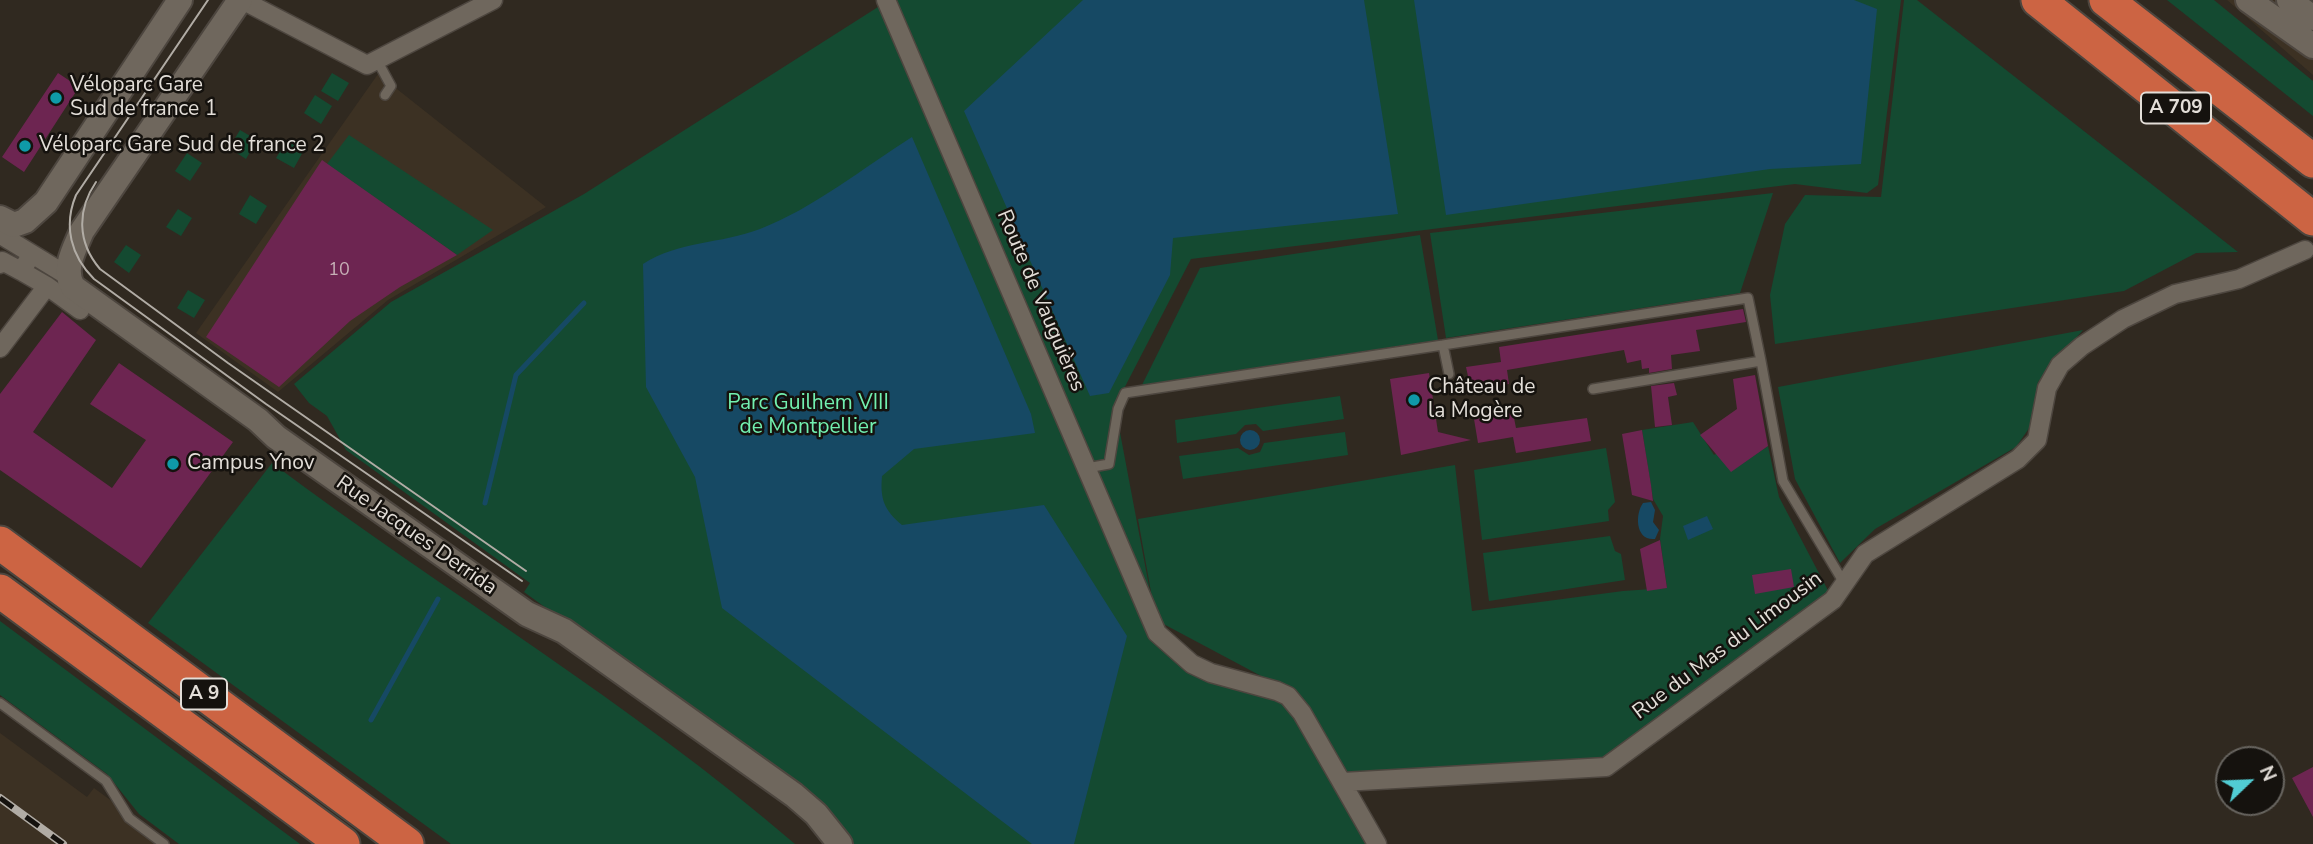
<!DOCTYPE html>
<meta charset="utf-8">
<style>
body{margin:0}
#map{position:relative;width:2313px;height:844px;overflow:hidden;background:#302920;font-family:"Nunito Sans",sans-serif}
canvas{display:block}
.north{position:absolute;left:2215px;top:746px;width:70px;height:70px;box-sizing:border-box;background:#15120e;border:2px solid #67645f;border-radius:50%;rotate:67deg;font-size:19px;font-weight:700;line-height:28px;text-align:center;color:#e3ded8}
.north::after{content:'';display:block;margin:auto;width:24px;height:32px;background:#51ccd3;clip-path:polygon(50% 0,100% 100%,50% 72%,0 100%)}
</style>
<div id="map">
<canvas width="2313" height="844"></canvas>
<div class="north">N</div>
</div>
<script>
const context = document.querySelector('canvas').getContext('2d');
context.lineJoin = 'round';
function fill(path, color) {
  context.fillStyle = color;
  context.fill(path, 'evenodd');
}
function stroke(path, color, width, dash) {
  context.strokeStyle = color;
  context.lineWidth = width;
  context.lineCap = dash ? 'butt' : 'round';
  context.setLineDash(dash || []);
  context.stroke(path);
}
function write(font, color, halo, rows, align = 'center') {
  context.font = font + ' "Nunito Sans",sans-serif';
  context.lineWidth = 5;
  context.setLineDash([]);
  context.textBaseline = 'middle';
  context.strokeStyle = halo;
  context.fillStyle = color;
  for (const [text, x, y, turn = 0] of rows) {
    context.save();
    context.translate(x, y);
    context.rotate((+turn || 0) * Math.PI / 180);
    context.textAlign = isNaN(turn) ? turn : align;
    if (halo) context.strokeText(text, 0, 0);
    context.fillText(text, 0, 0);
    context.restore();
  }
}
fill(new Path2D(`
 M2227,0H2313V75Z
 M378,74L546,207L388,300L278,392L196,333Z
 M0,733L87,797L94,788L170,844H0Z`), '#3c3123');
fill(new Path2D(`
 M889,0H1901L1878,185L1867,193L1795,184L1191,259L1115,406L1156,623L1193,653L1190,668L1289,706L1369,844H853L801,793L524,592L530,583L346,450L327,416L309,403L294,384L391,302L584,194Z
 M1904,0H1917L2238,252L2196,253L2124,291L1775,344L1770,295L1785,224L1805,195L1881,197Z
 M2167,0H2214L2313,81V116Z
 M332,73L349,83L338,101L321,91Z
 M315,95L332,106L321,124L304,113Z
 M240,130L257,140L246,159L229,148Z
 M349,135L493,230L457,255L327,164Z
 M287,140L304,150L294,168L276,158Z
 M187,153L202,163L190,181L175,171Z
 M1773,193L1740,293L1446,338L1430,233Z
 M250,195L267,206L256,224L239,214Z
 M178,209L192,218L181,236L166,227Z
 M1420,235L1438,340L1142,385L1200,268Z
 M126,245L141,255L129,273L114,262Z
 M188,290L205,300L194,318L177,308Z
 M2083,330L2038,382L2032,424L2016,447L1875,529L1840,563L1795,479L1778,387Z
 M1340,396L1344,419L1263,431L1256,424L1245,425L1236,434L1177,443L1175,420Z
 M1693,422L1714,455L1717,453L1731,471L1768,446L1779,497L1833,600L1606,767L1346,782L1328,740L1293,693L1156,620L1138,519L1455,465L1472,611L1623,591L1667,588L1660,539L1663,516L1653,499L1642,430Z
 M1345,432L1348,455L1183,479L1179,456L1238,448L1249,455L1260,452L1264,443Z
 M1606,448L1615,502L1608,510L1609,521L1482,540L1474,470Z
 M272,463C444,592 632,703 795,844H451L148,623Z
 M1610,536L1615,551L1621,554L1625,580L1489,601L1483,553Z
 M0,621L300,844H179L139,814L107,774L0,695Z`), '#144a31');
fill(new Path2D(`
 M1083,0H1364L1398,214L1173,238L1170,275L1109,393L1090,396L964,111Z
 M1414,0H1854L1877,9L1861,164L1770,169L1446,215Z
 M912,137L1031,414L1035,433L914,449L882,476C880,499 884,510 902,525L1044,505L1127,636L1074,844H1032L722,608L695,477L646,387L643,264C678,241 721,244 760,229C814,208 863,168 912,137Z
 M1240 440a10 10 0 1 1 20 0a10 10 0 1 1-20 0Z
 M1651,502L1655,510L1653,522L1659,530L1655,539C1635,541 1635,514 1643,503Z
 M1707,516L1713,529L1688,540L1683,526Z`), '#164964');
stroke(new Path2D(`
 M485,503L516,375L584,303
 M371,720L438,599`), '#164964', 5);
fill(new Path2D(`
 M58,73L79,87L24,172L2,157Z
 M322,160L457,255L400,287L350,321L279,387L206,337Z
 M1743,309L1746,322L1696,330L1700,351L1671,355L1672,369L1649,373V368L1642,369L1641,360L1627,363L1624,350L1507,370L1509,384L1471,390L1466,367L1501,362L1499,347Z
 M62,312L96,340L33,432L112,488L146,440L90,404L119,363L233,442L141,568L0,470V394Z
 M1429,373L1438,432L1471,440L1401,455L1390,379Z
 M1755,375L1768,446L1731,472L1700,435L1737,409L1733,379Z
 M1674,383L1677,395L1668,397L1672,425L1655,427L1651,386Z
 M1513,413L1516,428L1587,418L1591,441L1516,453L1513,437L1478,443L1474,419Z
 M1642,430L1651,485L1653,501L1632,495L1622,434Z
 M1660,540L1667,588L1647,591L1640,549Z
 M1791,569L1794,587L1755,594L1752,575Z
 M2313,767V817L2292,778Z`), '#6d2551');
const lane = new Path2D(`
 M378,62L391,86L385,95
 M1443,345L1748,298L1761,361L1593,389
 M1761,361L1783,481L1844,583
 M1087,468L1109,464L1118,409L1125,393L1443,345L1449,374
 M0,703L106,781L129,818L164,844`);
const street = new Path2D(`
 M242,0L367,65L493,0
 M886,0L1157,633L1192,664L1211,673L1277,691L1288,696L1302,713L1377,844
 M6,222L4,237L68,276
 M0,264L2,261L21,271L27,262
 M47,286L80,310
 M0,348L47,286L21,271
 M1343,782L1606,767L1833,600L1865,554L2018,459L2037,440L2047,388L2060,365L2082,346L2123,319L2175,294L2239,279L2305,250`);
const secondary = new Path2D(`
 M240,0L82,231C75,248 62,269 73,287L258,420L276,437L527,614L564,631L794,795L816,814L840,844
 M2248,0L2313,46
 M2289,0L2313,18
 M0,218L14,225L25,221L46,202L180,0`);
const highway = new Path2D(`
 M2038,0L2313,219
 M2106,0L2313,161
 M0,543L407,844
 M0,591L343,844`);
stroke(lane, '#4d463f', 12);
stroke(street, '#4d463f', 21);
stroke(secondary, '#4d463f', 28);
stroke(highway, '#4d463f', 37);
stroke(lane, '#6f675d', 9);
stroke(street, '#6f675d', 18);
stroke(secondary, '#6f675d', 24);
stroke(highway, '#cc6443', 33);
stroke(new Path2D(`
 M208,0L76,195C63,226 71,256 94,279L266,404L522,581
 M96,182C77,210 77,242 100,269L228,363L526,571`), '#b1aca5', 2);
const rail = new Path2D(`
 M0,798L63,844`);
stroke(rail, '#b1aca5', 8);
stroke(rail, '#15120e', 5, [16]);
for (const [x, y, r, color] of [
 [56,98,7,"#0f9aa8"],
 [25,146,7,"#0f9aa8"],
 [1414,400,7,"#0f9aa8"],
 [173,464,7,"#0f9aa8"]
]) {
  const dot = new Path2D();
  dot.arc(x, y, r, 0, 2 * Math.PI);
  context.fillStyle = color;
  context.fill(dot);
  stroke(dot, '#15120e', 2.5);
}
write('18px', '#c6b0b6', null, [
 ["10",339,271]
]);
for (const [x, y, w] of [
 [2176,108,70],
 [204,694,46]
]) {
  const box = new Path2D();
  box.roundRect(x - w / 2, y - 15.5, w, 31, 5);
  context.fillStyle = '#15120e';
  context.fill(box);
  stroke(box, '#e3ded8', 2);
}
write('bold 19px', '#e3ded8', null, [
 ["A 709",2176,108],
 ["A 9",204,694]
]);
write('21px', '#e3ded8', '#15120e', [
 ["Véloparc Gare",70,86],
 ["Sud de france 1",70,110],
 ["Véloparc Gare Sud de france 2",39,146],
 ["Château de",1428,388],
 ["la Mogère",1428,412],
 ["Campus Ynov",187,464]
], 'left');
write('21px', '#e3ded8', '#15120e', [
 ["Route de Vauguières",1040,301,67],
 ["Rue Jacques Derrida",416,536,35],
 ["Rue du Mas du Limousin",1728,646,-37]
]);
write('21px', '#72f0b0', '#15120e', [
 ["Parc Guilhem VIII",808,404],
 ["de Montpellier",808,428]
]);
</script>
